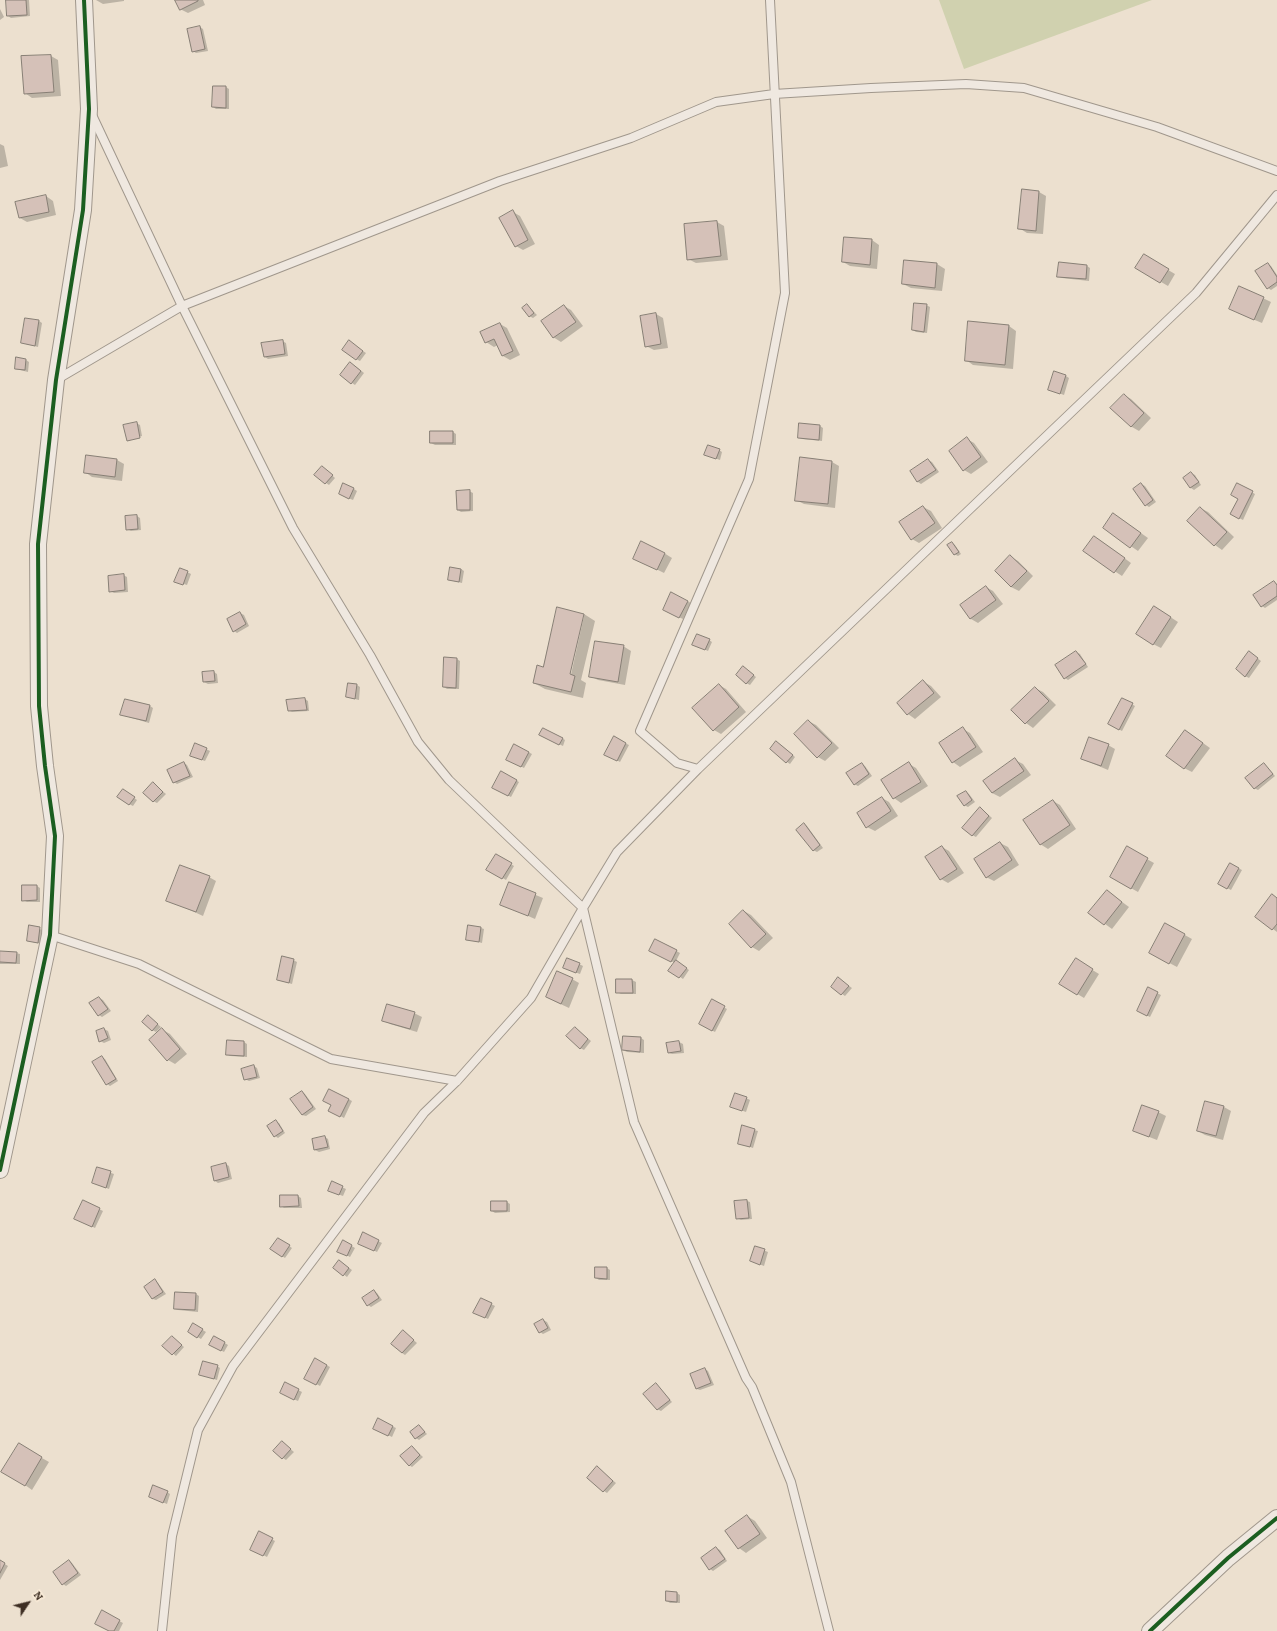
<!DOCTYPE html>
<style>
body{margin:0}
#map{position:relative;width:1277px;height:1631px;overflow:hidden;background:#ece0cf;font-family:Alegreya,serif}
canvas{display:block}
.north{position:absolute;left:8px;top:1583px;width:40px;height:40px;-webkit-text-stroke:3px #faecd8;paint-order:stroke;rotate:55deg;font-size:11px;font-weight:700;line-height:16px;text-align:center;color:#3d2e23}
.north::after{content:'';display:block;margin:auto;width:14px;height:18px;background:#3d2e23;clip-path:polygon(50% 0,100% 100%,50% 72%,0 100%)}
</style>
<div id="map">
<canvas width="1277" height="1631"></canvas>
<div class="north">N</div>
</div>
<script>
const context = document.querySelector('canvas').getContext('2d');
context.lineJoin = 'round';
function fill(path, color) {
  context.fillStyle = color;
  context.fill(path, 'evenodd');
}
function stroke(path, color, width, dash) {
  context.strokeStyle = color;
  context.lineWidth = width;
  context.lineCap = dash ? 'butt' : 'round';
  context.setLineDash(dash || []);
  context.stroke(path);
}
fill(new Path2D(`
 M939,0H1152L964,69Z`), '#d0d1af');
fill(new Path2D(`
 M7,0H29L30,16L11,18L8,16Z
 M96,0H124V1L103,4Z
 M176,0H203L205,5L188,13L180,9Z
 M0,9L4,17L0,20Z
 M200,27L203,29L208,51L196,53L193,51Z
 M51,56L58,60L61,96L32,98L25,93Z
 M214,87H226L229,89V109H216L213,107Z
 M0,144L4,146L8,166L0,168Z
 M1023,190L1039,192L1046,196L1043,234L1027,233L1019,228Z
 M46,196L53,201L56,215L27,222L20,218Z
 M513,212L520,216L535,244L523,250L516,246Z
 M717,222L724,226L728,260L696,263L688,259Z
 M872,240L879,245L877,269L850,266L843,262Z
 M1144,256L1175,274L1168,286L1137,268Z
 M905,261L937,264L945,269L942,291L911,288L903,284Z
 M1268,264L1271,266L1277,275V286L1271,290L1268,288Z
 M1087,266L1090,268L1089,281L1062,278L1058,276Z
 M1240,287L1271,302L1262,323L1238,313Z
 M527,305L537,315L533,318L529,316Z
 M926,305L930,307L927,333L916,332L913,330Z
 M564,306L571,310L583,326L561,342L553,337Z
 M656,314L663,318L668,348L654,350L646,346Z
 M39,321L42,323L38,347L22,343Z
 M500,324L507,328L520,355L510,360L503,356L498,345L494,347L486,342Z
 M1009,326L1016,331L1013,369L973,365L966,360Z
 M282,341L286,343L288,356L268,359L265,357Z
 M352,344L366,353L360,361L356,359Z
 M26,360L29,362L28,372L16,369Z
 M354,365L364,373L355,385L352,383Z
 M1066,376L1069,378L1064,395L1050,390Z
 M1124,395L1131,399L1151,418L1139,431L1132,427L1112,408Z
 M136,423L140,425L142,436L129,439V441L128,440Z
 M820,426L823,428L822,441L802,439L799,437Z
 M453,432L456,434V445H435L431,443Z
 M967,439L974,443L988,462L971,474L964,470Z
 M719,450L722,452L720,460L709,456Z
 M87,456L117,460L124,464L122,481L92,477L85,472Z
 M928,460L932,462L939,472L921,484L918,482L911,471Z
 M832,462L839,466L835,508L804,504L796,500Z
 M325,469L335,478L329,485L326,483Z
 M1191,473L1195,475L1201,485L1194,490L1191,488L1184,478Z
 M1141,484L1145,486L1156,502L1149,507L1146,505Z
 M1237,484L1255,494L1243,520L1231,514L1239,499Z
 M354,489L357,491L353,500L343,496Z
 M469,491L473,493V511L461,512L458,510Z
 M923,507L931,511L942,528L919,543L912,539Z
 M1200,508L1208,512L1234,537L1222,550L1215,545L1189,521Z
 M137,516L140,518L141,530L131,531L127,529Z
 M1121,519L1148,538L1138,551L1104,528Z
 M1101,541L1131,563L1122,576L1084,551Z
 M952,543L955,545L961,554L958,556L954,554Z
 M664,553L672,558L664,573L642,562Z
 M1011,557L1018,561L1033,576L1019,591L1011,587Z
 M461,569L464,571L462,583L449,580Z
 M187,572L191,574L187,585L178,582Z
 M123,575L127,577L128,592L114,593L110,591Z
 M1274,582L1277,584V600L1265,608L1262,606Z
 M986,587L993,591L1003,604L978,623L971,619L961,606Z
 M687,601L691,603L683,619L667,612Z
 M1161,611L1178,622L1161,648L1153,644Z
 M240,613L244,615L249,626L237,633L234,631Z
 M584,614L595,621L581,680L586,683L583,698L545,689L534,683ZM582,616H584L570,679H568Z
 M709,640L712,642L708,651L697,646Z
 M623,646L631,651L625,685L598,680L590,676Z
 M1076,652L1080,654L1088,667L1068,680L1065,678Z
 M1253,655L1261,661L1249,678L1245,676Z
 M445,658L457,659L460,661L459,689H447L444,687Z
 M747,670L756,677L750,685L746,683Z
 M214,672L217,674L218,683L208,684L204,682Z
 M924,682L931,686L941,697L915,719L908,714Z
 M357,685L360,687L359,700L347,697Z
 M719,685L726,689L746,712L721,734L714,730Z
 M1035,688L1043,692L1056,705L1033,728L1026,723L1013,710Z
 M305,699L308,701L309,711L292,712L288,710Z
 M1122,699L1135,706L1122,731L1109,724Z
 M150,706L153,708L149,723L125,716Z
 M808,721L816,725L839,748L825,761L818,757L795,734Z
 M963,729L970,733L983,752L960,767L953,762Z
 M1186,731L1210,748L1192,772L1184,768Z
 M544,737L562,738L565,740L563,746Z
 M614,738L629,745L620,762L606,754Z
 M780,744L795,757L790,764L787,762Z
 M514,745L532,754L524,768L507,759Z
 M1108,745L1115,749L1108,770L1082,759Z
 M206,749L210,751L205,761L194,757Z
 M1015,760L1023,764L1031,775L1000,797L992,793Z
 M184,763L187,765L193,777L177,784L174,782Z
 M862,764L865,766L872,776L858,786L854,784Z
 M909,764L916,768L928,786L901,803L894,798Z
 M1264,764L1275,776L1258,790L1254,788Z
 M501,772L519,782L511,797L493,788Z
 M156,786L166,794L157,803L153,801Z
 M126,792L137,800L133,806L129,804Z
 M966,792L969,794L975,802L968,807L964,805Z
 M882,798L889,802L898,816L875,831L867,827Z
 M1053,801L1060,805L1076,829L1048,849L1040,844Z
 M983,810L992,818L976,837L972,835Z
 M804,824L807,826L823,848L817,852L813,850Z
 M1000,843L1008,847L1019,865L994,881L986,877Z
 M942,847L949,851L964,873L948,883L941,879Z
 M1127,848L1154,863L1138,892L1111,877Z
 M496,855L514,866L506,880L488,869Z
 M1230,864L1242,870L1231,890L1219,884Z
 M209,877L216,881L203,916L168,900Z
 M509,884L543,898L535,919L501,904Z
 M23,886H37L40,888V902H27L23,900Z
 M1107,891L1129,907L1112,929L1090,913Z
 M1277,898V932L1257,917Z
 M744,911L751,915L773,938L759,951L752,947Z
 M1165,924L1192,939L1177,967L1158,957Z
 M30,927L43,930L41,944L28,941Z
 M481,928L484,929L482,943L467,939Z
 M656,940L680,953L676,961L689,970L683,979L670,970L675,963L650,951Z
 M0,952L16,953L20,954V964H0Z
 M293,960L297,962L292,984L278,980Z
 M1076,960L1099,974L1084,998L1061,984Z
 M579,964L583,966L580,974L564,968Z
 M572,979L579,983L569,1008L554,1001Z
 M617,980H632L636,982V994H621L617,992Z
 M842,981L852,988L845,996L832,987Z
 M1148,989L1161,995L1150,1017L1138,1011Z
 M99,998L103,1000L111,1011L102,1017L99,1015Z
 M712,1001L727,1009L715,1032L700,1024Z
 M414,1013L422,1017L417,1032L390,1024L383,1020Z
 M148,1016L161,1027L156,1032L152,1030Z
 M575,1028L591,1041L584,1050L580,1048Z
 M104,1029L108,1031L111,1040L104,1043L100,1041Z
 M163,1030L170,1034L187,1054L175,1064L168,1060Z
 M624,1037L641,1038L644,1040V1053L627,1052L623,1050Z
 M228,1041L244,1042L247,1044V1057L230,1056L227,1054Z
 M679,1042L683,1044L684,1053L672,1054L669,1053Z
 M102,1057L105,1059L118,1081L110,1086L107,1084Z
 M254,1066L257,1068L260,1078L249,1081L245,1079Z
 M302,1092L305,1094L316,1109L306,1116L302,1115Z
 M746,1098L750,1100L746,1112L735,1108Z
 M348,1099L352,1101L344,1118L333,1112Z
 M1224,1107L1231,1111L1223,1140L1205,1135L1198,1131Z
 M1158,1112L1166,1116L1157,1140L1134,1131Z
 M276,1122L279,1123L285,1133L278,1138L275,1136Z
 M754,1130L758,1131L753,1148L739,1143Z
 M325,1137L328,1139L330,1149L319,1152L315,1150Z
 M226,1164L229,1166L232,1179L218,1183L215,1181L212,1168Z
 M97,1168L114,1174L109,1189L96,1184Z
 M333,1183L346,1189L343,1196L332,1192Z
 M298,1196L301,1198L302,1208H284L281,1206Z
 M83,1201L103,1211L95,1228L79,1220Z
 M747,1201L750,1202L752,1219L741,1220L737,1218Z
 M507,1202L510,1204V1212L495,1213L492,1211Z
 M282,1241L292,1248L285,1258L282,1256Z
 M343,1241L355,1248L350,1257L339,1251Z
 M378,1241L382,1243L377,1252L363,1245Z
 M755,1247L768,1252L764,1266L751,1261Z
 M342,1263L352,1270L347,1277L334,1267Z
 M596,1268H607L610,1270V1280H599L596,1278Z
 M155,1281L158,1283L166,1294L156,1300L153,1299L145,1287Z
 M374,1291L377,1293L382,1300L371,1307L368,1305Z
 M196,1294L199,1296L198,1312L178,1310L175,1309Z
 M491,1304L495,1306L488,1319L478,1314Z
 M543,1320L547,1322L551,1330L543,1334L540,1332Z
 M193,1324L206,1332L201,1339L189,1332Z
 M403,1331L417,1343L405,1355L402,1353Z
 M172,1337L184,1347L176,1356L164,1346Z
 M215,1337L228,1345L224,1352L211,1345Z
 M315,1359L330,1367L320,1386L306,1378Z
 M217,1366L220,1368L217,1380L201,1375Z
 M705,1369L708,1371L714,1385L700,1390L697,1389Z
 M656,1384L672,1402L661,1411L657,1409Z
 M298,1390L302,1392L298,1401L284,1395Z
 M378,1420L396,1428L392,1437L378,1430Z
 M419,1426L427,1434L419,1440L416,1438Z
 M282,1442L294,1452L286,1460L283,1458Z
 M19,1445L49,1462L32,1490L25,1485Z
 M412,1447L423,1457L412,1467L409,1465Z
 M598,1468L616,1483L607,1493L604,1491Z
 M167,1492L170,1494L167,1504L153,1498Z
 M747,1516L755,1521L767,1538L746,1553L739,1548Z
 M260,1533L275,1541L267,1557L252,1549Z
 M716,1548L720,1550L727,1561L713,1571L710,1569Z
 M0,1561L8,1566L0,1580Z
 M69,1561L72,1563L81,1575L66,1586L63,1584Z
 M667,1592L677,1593L680,1595V1603H670L667,1601Z
 M102,1612L123,1623L119,1631H111Z`), '#0003');
const building = new Path2D(`
 M6,0H26L27,15L7,16Z
 M175,0H198V1L180,10Z
 M200,26L205,49L192,52L187,29Z
 M51,55L54,92L24,94L21,56Z
 M213,86H226V108L212,107Z
 M1022,189L1039,191L1036,231L1018,229Z
 M46,195L49,212L19,218L15,202Z
 M513,210L528,240L515,247L499,218Z
 M717,221L721,256L687,260L684,224Z
 M844,237L872,239L870,265L842,262Z
 M1144,254L1169,269L1160,283L1135,268Z
 M904,260L937,263L935,288L902,284Z
 M1059,262L1087,265L1086,279L1057,277Z
 M1268,263L1277,277V282L1267,289L1255,271Z
 M1239,286L1264,297L1254,320L1229,309Z
 M914,303L927,304L924,332L912,330Z
 M527,304L534,313L529,317L522,308Z
 M564,305L576,322L553,338L541,321Z
 M656,313L661,344L645,347L640,316Z
 M25,318L39,320L35,346L21,343Z
 M968,321L1009,325L1005,365L965,361Z
 M500,323L513,351L502,356L494,339L485,343L480,332Z
 M283,340L285,354L264,357L261,343Z
 M349,340L363,351L356,360L342,350Z
 M16,357L26,359L25,370L15,369Z
 M350,362L361,371L351,384L340,375Z
 M1054,371L1066,375L1060,394L1048,390Z
 M1124,394L1144,413L1131,427L1110,408Z
 M137,422L140,438L127,441L123,425Z
 M799,423L820,425L819,440L798,438Z
 M430,431H453V443H430Z
 M967,437L981,457L963,471L949,451Z
 M708,445L720,449L716,459L704,455Z
 M86,455L117,459L115,477L84,473Z
 M800,457L832,461L828,504L795,501Z
 M928,459L936,470L917,482L910,471Z
 M322,466L333,475L325,484L314,475Z
 M1191,472L1199,482L1190,488L1183,478Z
 M343,483L354,488L349,499L339,494Z
 M1141,483L1153,500L1145,506L1133,489Z
 M1237,483L1253,491L1239,519L1230,514L1238,499L1231,495Z
 M470,490V510H457L456,491Z
 M923,506L935,523L911,540L899,522Z
 M1200,507L1227,532L1214,546L1187,521Z
 M1113,513L1141,533L1130,548L1103,528Z
 M137,515L138,529L126,530L125,516Z
 M1094,536L1125,558L1114,573L1083,551Z
 M641,541L665,553L657,570L633,559Z
 M952,542L959,552L954,555L947,545Z
 M1010,555L1027,571L1011,587L995,571Z
 M450,567L461,569L459,582L448,580Z
 M180,568L188,571L183,585L174,582Z
 M124,574L125,590L109,592L108,576Z
 M1274,581L1277,585V596L1261,607L1253,595Z
 M986,586L996,600L970,619L960,605Z
 M671,592L688,601L679,618L663,610Z
 M1154,606L1171,617L1153,645L1136,634Z
 M557,607L584,614L570,674L575,676L571,692L533,683L537,665L543,667Z
 M240,612L246,624L233,632L227,619Z
 M697,634L710,639L705,650L692,645Z
 M595,641L624,645L618,682L589,677Z
 M1076,651L1086,664L1064,679L1055,665Z
 M1249,651L1258,658L1245,677L1236,669Z
 M444,657L457,658L456,688L443,687Z
 M743,666L754,675L746,684L736,675Z
 M214,671L215,681L203,682L202,672Z
 M923,680L934,693L907,715L897,703Z
 M348,683L357,684L355,699L346,697Z
 M719,684L739,707L713,731L692,708Z
 M1035,687L1049,701L1025,724L1011,710Z
 M305,698L307,710L288,711L286,700Z
 M1122,698L1133,703L1119,730L1108,724Z
 M125,699L150,705L146,721L120,715Z
 M808,720L832,743L817,758L794,734Z
 M963,727L976,747L952,763L939,743Z
 M543,728L563,738L559,745L539,735Z
 M1185,730L1203,743L1184,769L1166,756Z
 M614,736L626,743L617,761L604,755Z
 M1089,737L1109,744L1101,766L1081,759Z
 M776,741L793,755L786,763L770,749Z
 M195,743L207,748L202,760L190,756Z
 M514,744L529,752L521,767L506,760Z
 M1015,758L1024,771L992,793L983,781Z
 M184,762L190,776L173,783L167,770Z
 M909,762L921,782L893,799L881,780Z
 M862,763L869,774L854,785L846,773Z
 M1264,763L1273,774L1254,789L1245,778Z
 M501,771L517,780L508,796L492,788Z
 M153,782L163,792L153,802L143,793Z
 M123,789L135,797L129,805L117,797Z
 M966,791L972,800L964,806L957,796Z
 M882,797L891,811L866,828L857,813Z
 M1053,800L1070,825L1040,845L1023,820Z
 M980,807L989,816L972,836L962,828Z
 M804,823L820,845L813,851L796,830Z
 M1000,842L1012,860L986,878L974,859Z
 M942,846L957,869L940,880L925,857Z
 M1127,846L1148,858L1131,889L1110,877Z
 M496,854L512,863L502,879L486,870Z
 M1230,863L1239,868L1227,889L1218,884Z
 M180,865L210,876L196,912L166,901Z
 M509,882L536,893L528,916L500,905Z
 M22,885H37V900L22,901Z
 M1107,890L1122,902L1104,925L1088,913Z
 M1272,894L1277,898V924L1272,930L1255,917Z
 M743,910L766,934L751,948L729,924Z
 M1165,923L1185,934L1169,964L1149,953Z
 M29,925L40,927L38,943L27,941Z
 M468,925L481,927L479,942L466,940Z
 M655,939L677,950L671,962L649,951Z
 M0,951L17,952L16,963L0,962Z
 M282,956L294,959L289,983L277,980Z
 M567,958L580,963L576,973L563,968Z
 M1076,958L1093,969L1077,995L1059,984Z
 M676,960L687,968L679,978L668,971Z
 M557,971L573,978L561,1004L546,997Z
 M838,977L849,986L841,995L831,987Z
 M616,979H632L633,993H616Z
 M1148,987L1158,992L1147,1016L1137,1011Z
 M99,997L108,1009L98,1016L89,1003Z
 M712,999L725,1006L712,1031L699,1024Z
 M387,1004L415,1012L410,1029L382,1021Z
 M148,1015L158,1024L152,1031L142,1022Z
 M575,1027L588,1039L580,1049L566,1036Z
 M104,1028L108,1038L99,1042L96,1031Z
 M162,1028L180,1049L167,1061L149,1040Z
 M623,1036L641,1037L640,1052L622,1050Z
 M227,1040L244,1041V1056L226,1055Z
 M679,1041L681,1051L668,1053L666,1043Z
 M102,1056L116,1079L106,1085L92,1062Z
 M254,1065L257,1077L244,1080L241,1069Z
 M329,1089L349,1099L340,1117L328,1111L331,1105L323,1101Z
 M302,1091L313,1107L302,1115L290,1099Z
 M735,1093L747,1097L742,1111L730,1107Z
 M1205,1101L1224,1106L1216,1136L1197,1131Z
 M1142,1105L1159,1111L1149,1137L1133,1131Z
 M276,1120L283,1131L274,1137L267,1126Z
 M742,1125L755,1129L750,1147L738,1144Z
 M325,1136L328,1147L314,1150L312,1139Z
 M226,1163L229,1177L214,1181L211,1167Z
 M97,1167L111,1171L106,1188L92,1183Z
 M332,1181L343,1186L339,1195L328,1191Z
 M280,1195H298L299,1206L280,1207Z
 M83,1200L100,1208L92,1227L74,1219Z
 M747,1200L749,1218L736,1219L734,1201Z
 M491,1201H507V1211H491Z
 M363,1232L379,1240L374,1251L358,1244Z
 M278,1238L290,1245L282,1257L270,1249Z
 M343,1240L352,1245L347,1256L337,1252Z
 M755,1246L765,1249L760,1265L750,1261Z
 M339,1260L349,1268L343,1276L333,1268Z
 M595,1267H607V1279L595,1278Z
 M155,1279L163,1292L152,1299L144,1287Z
 M374,1290L379,1298L367,1306L362,1298Z
 M175,1292L196,1293L195,1310L174,1309Z
 M481,1298L492,1303L485,1318L473,1313Z
 M543,1319L548,1328L539,1333L534,1324Z
 M193,1323L203,1329L197,1338L188,1332Z
 M403,1330L414,1340L402,1353L391,1344Z
 M172,1336L182,1345L172,1355L162,1346Z
 M214,1336L225,1342L221,1351L209,1345Z
 M315,1358L327,1365L316,1385L304,1379Z
 M203,1361L218,1365L214,1379L199,1375Z
 M705,1368L711,1383L696,1389L690,1374Z
 M285,1382L299,1389L294,1400L280,1393Z
 M656,1383L670,1400L657,1410L643,1394Z
 M378,1418L393,1426L388,1436L373,1429Z
 M419,1425L425,1432L415,1439L410,1432Z
 M282,1441L291,1449L282,1459L273,1451Z
 M19,1443L42,1457L25,1486L1,1472Z
 M412,1446L420,1455L409,1466L400,1456Z
 M597,1466L613,1481L603,1492L587,1478Z
 M153,1485L168,1491L163,1503L149,1497Z
 M747,1515L760,1534L738,1549L725,1531Z
 M259,1531L273,1538L263,1556L250,1550Z
 M716,1547L725,1559L709,1570L701,1558Z
 M0,1560L5,1563L0,1573Z
 M69,1560L78,1573L62,1585L53,1572Z
 M666,1591L677,1592V1602L666,1601Z
 M102,1610L120,1620L114,1631H109L95,1624Z`);
fill(building, '#d5c1b8');
stroke(building, '#877f75', 1);
const service = new Path2D(`
 M92,115L182,306L293,528L370,655L418,742L449,780L583,908L634,1122L746,1378L752,1387L791,1482L829,1631
 M56,380L182,306L500,181L631,138L716,102L774,94L871,88L966,84L1024,88L1157,127L1277,171
 M698,769L677,763L640,731L749,479L785,293L770,0
 M50,935L139,964L331,1059L457,1081
 M162,1631L172,1536L198,1430L233,1366L424,1113L457,1081L531,998L583,908L617,852L698,769L1196,293L1277,195`);
const minor = new Path2D(`
 M0,1170L50,935L55,836L45,766L39,706L38,544L56,380L83,210L89,109L84,0
 M1150,1631L1228,1558L1277,1518`);
stroke(service, '#a0978c', 10);
stroke(minor, '#a0978c', 18);
stroke(service, '#efe8e0', 8);
stroke(minor, '#efe8e0', 16);
stroke(new Path2D(`
 M0,1170L50,935L55,836L45,766L39,706L38,544L56,380L83,210L89,109L84,0
 M1150,1631L1228,1558L1277,1518`), '#1b5e20', 4);
</script>
